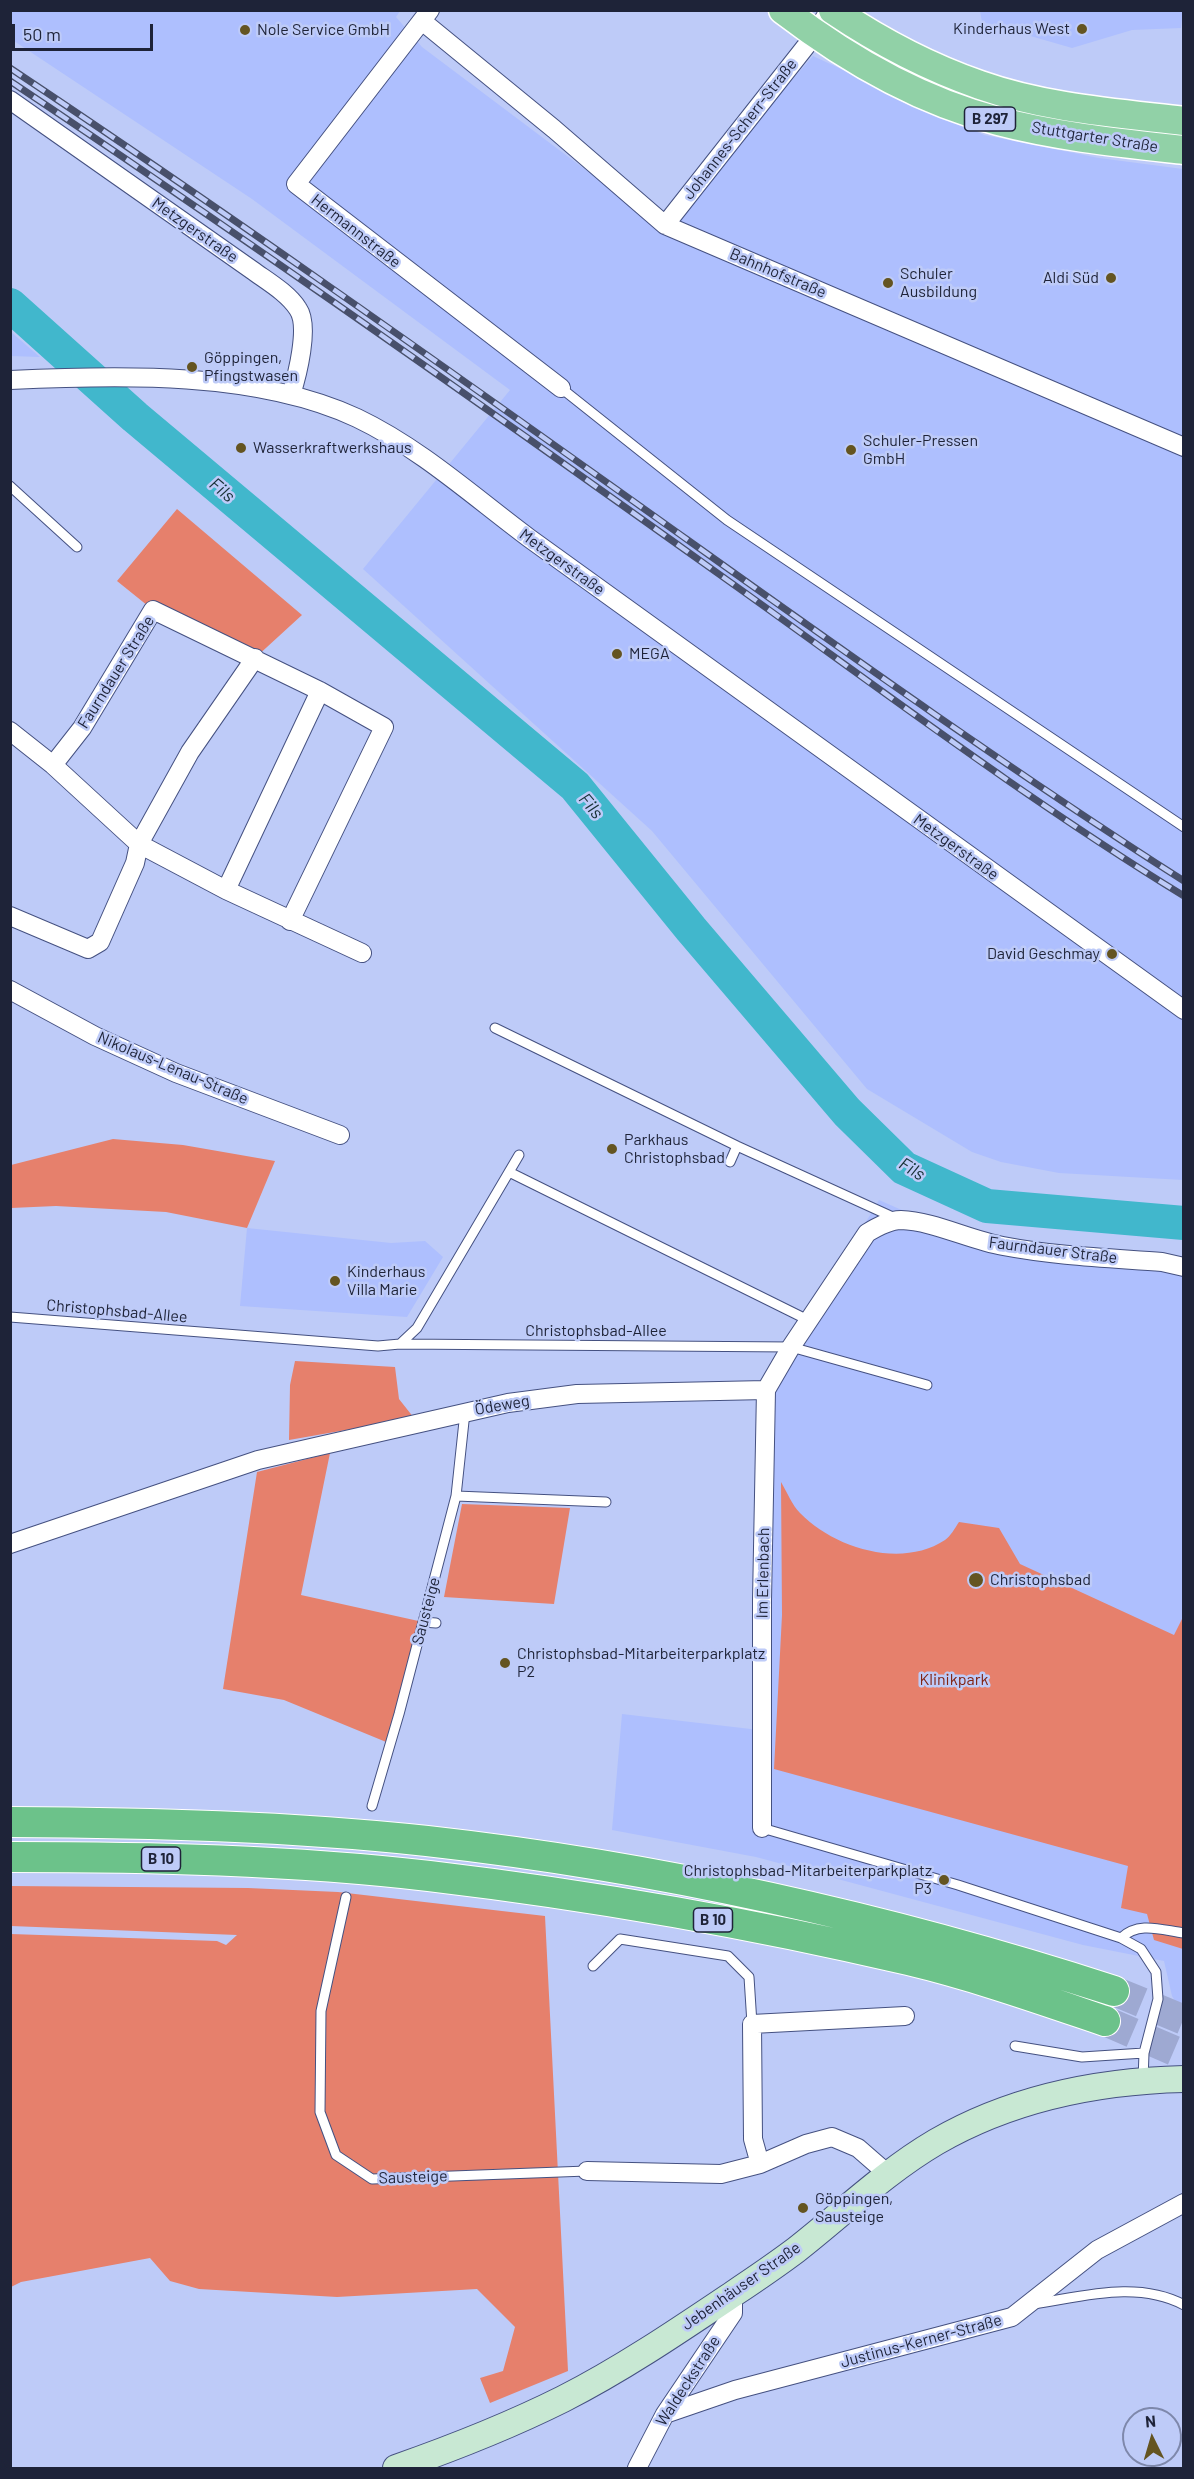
<!DOCTYPE html>
<meta charset="utf-8">
<style>
body{margin:0}
#map{position:relative;width:1194px;height:2479px;overflow:hidden;background:#becbf8;font-family:Barlow,sans-serif}
canvas{display:block}
.frame{position:absolute;inset:0;border:12px solid #1e2338;pointer-events:none}
.north{position:absolute;left:1122px;top:2407px;width:60px;height:60px;box-sizing:border-box;background:#becbf8;border:2px solid #7e88ab;border-radius:50%;rotate:355deg;font-size:16px;font-weight:700;line-height:24px;text-align:center;color:#1e2338}
.north::after{content:'';display:block;margin:auto;width:21px;height:27px;background:#645421;clip-path:polygon(50% 0,100% 100%,50% 72%,0 100%)}
.scale{position:absolute;left:12px;top:24px;width:141px;height:27px;box-sizing:border-box;border:3px solid #1e2338;border-top:0;padding-left:8px;font-size:18px;line-height:21px;white-space:nowrap;color:#1e2338;-webkit-text-stroke:4px #becbf8;paint-order:stroke}
</style>
<div id="map">
<canvas width="1194" height="2479"></canvas>
<div class="frame"></div>
<div class="north">N</div>
<div class="scale">50 m</div>
</div>
<script>
const context = document.querySelector('canvas').getContext('2d');
context.lineJoin = 'round';
function fill(path, color) {
  context.fillStyle = color;
  context.fill(path, 'evenodd');
}
function stroke(path, color, width, dash) {
  context.strokeStyle = color;
  context.lineWidth = width;
  context.lineCap = dash ? 'butt' : 'round';
  context.setLineDash(dash || []);
  context.stroke(path);
}
function write(font, color, halo, rows, align = 'center') {
  context.font = font + ' Barlow,sans-serif';
  context.lineWidth = 5;
  context.setLineDash([]);
  context.textBaseline = 'middle';
  context.strokeStyle = halo;
  context.fillStyle = color;
  for (const [text, x, y, turn = 0] of rows) {
    context.save();
    context.translate(x, y);
    context.rotate((+turn || 0) * Math.PI / 180);
    context.textAlign = isNaN(turn) ? turn : align;
    if (halo) context.strokeText(text, 0, 0);
    context.fillText(text, 0, 0);
    context.restore();
  }
}
fill(new Path2D(`
 M1183,10L1181,28L1132,30L1072,48L982,22L980,11Z
 M10,11H400L396,17L422,47L663,228L813,56L984,135L1099,158L1183,169V1180L1059,1173L1001,1162L972,1152L867,1089L652,831L363,569L510,390L252,199L11,39Z
 M11,332L40,357L11,356Z
 M879,1200L913,1215L988,1237L1183,1263V2014L1172,1996L1164,1961L1083,1945L756,1857L612,1830L622,1714L768,1731L771,1389L783,1361Z
 M247,1228L391,1243L425,1241L443,1257L407,1317L240,1306Z`), '#aebffe');
fill(new Path2D(`
 M177,509L302,615L255,658L153,610L117,581Z
 M113,1139L183,1145L275,1161L247,1228L166,1212L56,1206L11,1208V1165Z
 M295,1361L395,1367L399,1399L414,1418L289,1440L290,1385Z
 M330,1453L301,1595L423,1622L391,1744L284,1700L223,1689L257,1472Z
 M781,1482C787,1492 792,1505 800,1513C834,1548 901,1569 945,1540C950,1537 955,1528 959,1522L999,1528L1020,1564L1174,1635L1183,1617V1949L1154,1940L1147,1914L1121,1908L1128,1866L774,1769L782,1615Z
 M462,1504L570,1508L554,1604L444,1597Z
 M11,1886L248,1888L338,1892L545,1916L568,2371L490,2403L480,2378L503,2371L515,2327L477,2289L337,2297L199,2289L170,2281L150,2258L21,2282L11,2287V1934L217,1941L226,1945L237,1935L11,1926Z`), '#e6806c');
stroke(new Path2D(`
 M10,305L135,417L575,786L691,929L847,1112L904,1168L987,1206L1184,1223`), '#41b7cc', 34);
stroke(new Path2D(`
 M1114,1991L1184,2020
 M1105,2021L1184,2055`), '#9ea9d2', 30, [30, 15]);
const service = new Path2D(`
 M561,388L727,520L1184,827
 M10,486L77,547
 M495,1028L737,1146L895,1218
 M730,1162L737,1146
 M509,1172L810,1321
 M10,1317L378,1346L400,1344L791,1347L927,1385
 M400,1344L417,1328L519,1155
 M456,1496L606,1502
 M423,1622L436,1623
 M372,1806L399,1714L456,1496L465,1412
 M762,1828L958,1885L1121,1938L1141,1949L1156,1972L1158,1999L1144,2053L1143,2080
 M346,1897L321,2011L320,2112L336,2155L372,2179L587,2171
 M1121,1938C1139,1921 1161,1930 1184,1933
 M593,1966L620,1939L728,1956L749,1977L752,2024
 M1015,2046L1082,2057L1144,2053
 M1033,2304C1082,2297 1137,2280 1184,2305`);
const minor = new Path2D(`
 M430,10L296,184L561,388
 M422,21L554,129L665,225L1184,447
 M10,100L252,270C267,281 288,293 298,309C310,326 297,376 291,395
 M665,225L806,46L830,10
 M10,380C119,375 257,371 357,418C420,448 474,497 529,538L1184,1010
 M10,731L53,765L139,844L226,890L362,953
 M53,765L82,728L153,610L320,691
 M226,890L320,691L384,727L290,921
 M10,916L88,949L100,942L135,863L139,844L190,752L255,658
 M10,990L95,1036L176,1073L340,1135
 M10,1544L258,1460L508,1403L577,1394L766,1390
 M762,1828V1600L766,1390L791,1347L867,1233C877,1227 889,1220 901,1220C933,1221 970,1240 1003,1246C1055,1256 1109,1258 1162,1262L1184,1267
 M760,2164L753,2139L752,2024L905,2016
 M587,2171L721,2174L760,2164L806,2144L832,2137L858,2148L889,2175
 M665,2414L735,2390L1012,2317L1097,2250L1184,2203
 M637,2468L665,2414L733,2313V2293`);
const secondary = new Path2D(`
 M396,2468C453,2448 509,2426 563,2399C622,2369 678,2331 733,2294C754,2280 776,2265 796,2250C842,2214 885,2172 936,2142C1012,2098 1097,2081 1184,2079`);
const primary = new Path2D(`
 M783,10C847,59 920,101 998,121C1059,137 1121,143 1184,150
 M833,10C879,41 928,67 980,85C1045,108 1116,113 1184,121`);
const trunk = new Path2D(`
 M10,1822C149,1823 289,1826 427,1841C660,1867 891,1919 1114,1991
 M10,1857C150,1857 291,1860 429,1876C589,1895 751,1923 908,1960C975,1976 1040,1999 1105,2021`);
stroke(service, '#455181', 11);
stroke(minor, '#455181', 20);
stroke(secondary, '#455181', 28);
stroke(primary, '#fff', 31);
stroke(trunk, '#fff', 32);
stroke(service, '#fff', 9);
stroke(minor, '#fff', 18);
stroke(secondary, '#c8e8d3', 26);
stroke(primary, '#91d1a7', 28);
stroke(trunk, '#6cc28a', 30);
const rail = new Path2D(`
 M10,68C223,210 432,358 640,506C820,634 998,762 1184,881
 M10,81C251,242 488,409 723,577C875,685 1024,798 1184,896`);
stroke(rail, '#48506b', 7);
stroke(rail, '#becbf8', 4.5, [14]);
for (const [x, y, r, color] of [
 [1082,29,6,"#645421"],
 [245,30,6,"#645421"],
 [1111,278,6,"#645421"],
 [888,283,6,"#645421"],
 [192,367,6,"#645421"],
 [241,448,6,"#645421"],
 [851,450,6,"#645421"],
 [617,654,6,"#645421"],
 [1112,954,6,"#645421"],
 [612,1149,6,"#645421"],
 [335,1281,6,"#645421"],
 [976,1580,8,"#645421"],
 [505,1663,6,"#645421"],
 [944,1880,6,"#645421"],
 [803,2208,6,"#645421"]
]) {
  const dot = new Path2D();
  dot.arc(x, y, r, 0, 2 * Math.PI);
  context.fillStyle = color;
  context.fill(dot);
  stroke(dot, '#becbf8', 2);
}
for (const [x, y, w] of [
 [990,119,51],
 [161,1859,39],
 [713,1920,39]
]) {
  const box = new Path2D();
  box.roundRect(x - w / 2, y - 12, w, 24, 4.5);
  context.fillStyle = '#becbf8';
  context.fill(box);
  stroke(box, '#1e2338', 1.5);
}
write('bold 15px', '#1e2338', null, [
 ["B 297",990,119],
 ["B 10",161,1859],
 ["B 10",713,1920]
]);
write('16px', '#1e2338', '#becbf8', [
 ["Kinderhaus West",1070,29,"right"],
 ["Nole Service GmbH",257,30],
 ["Schuler",900,274],
 ["Ausbildung",900,292],
 ["Aldi Süd",1099,278,"right"],
 ["Göppingen,",204,358],
 ["Pfingstwasen",204,376],
 ["Schuler-Pressen",863,441],
 ["GmbH",863,459],
 ["Wasserkraftwerkshaus",253,448],
 ["MEGA",629,654],
 ["David Geschmay",1100,954,"right"],
 ["Parkhaus",624,1140],
 ["Christophsbad",624,1158],
 ["Kinderhaus",347,1272],
 ["Villa Marie",347,1290],
 ["Christophsbad",990,1580],
 ["Christophsbad-Mitarbeiterparkplatz",517,1654],
 ["P2",517,1672],
 ["Christophsbad-Mitarbeiterparkplatz",932,1871,"right"],
 ["P3",932,1889,"right"],
 ["Göppingen,",815,2199],
 ["Sausteige",815,2217]
], 'left');
write('16px', '#1e2338', '#becbf8', [
 ["Johannes-Scherr-Straße",740,129,-52],
 ["Stuttgarter Straße",1095,137,9],
 ["Metzgerstraße",195,230,35],
 ["Hermannstraße",356,231,38],
 ["Bahnhofstraße",778,273,23],
 ["Metzgerstraße",562,562,36],
 ["Faurndauer Straße",116,672,-58],
 ["Metzgerstraße",956,847,36],
 ["Nikolaus-Lenau-Straße",173,1068,23],
 ["Faurndauer Straße",1053,1250,7],
 ["Christophsbad-Allee",117,1311,5],
 ["Christophsbad-Allee",596,1331],
 ["Ödeweg",502,1405,-10],
 ["Im Erlenbach",763,1573,-89],
 ["Sausteige",426,1611,-75],
 ["Sausteige",413,2177,-2],
 ["Jebenhäuser Straße",741,2286,-35],
 ["Justinus-Kerner-Straße",921,2341,-15],
 ["Waldeckstraße",688,2381,-57]
]);
write('16px', '#812313', '#becbf8', [
 ["Klinikpark",954,1680]
]);
write('italic 18px', '#173035', '#becbf8', [
 ["Fils",222,490,40],
 ["Fils",591,806,50],
 ["Fils",912,1169,32]
]);
</script>
